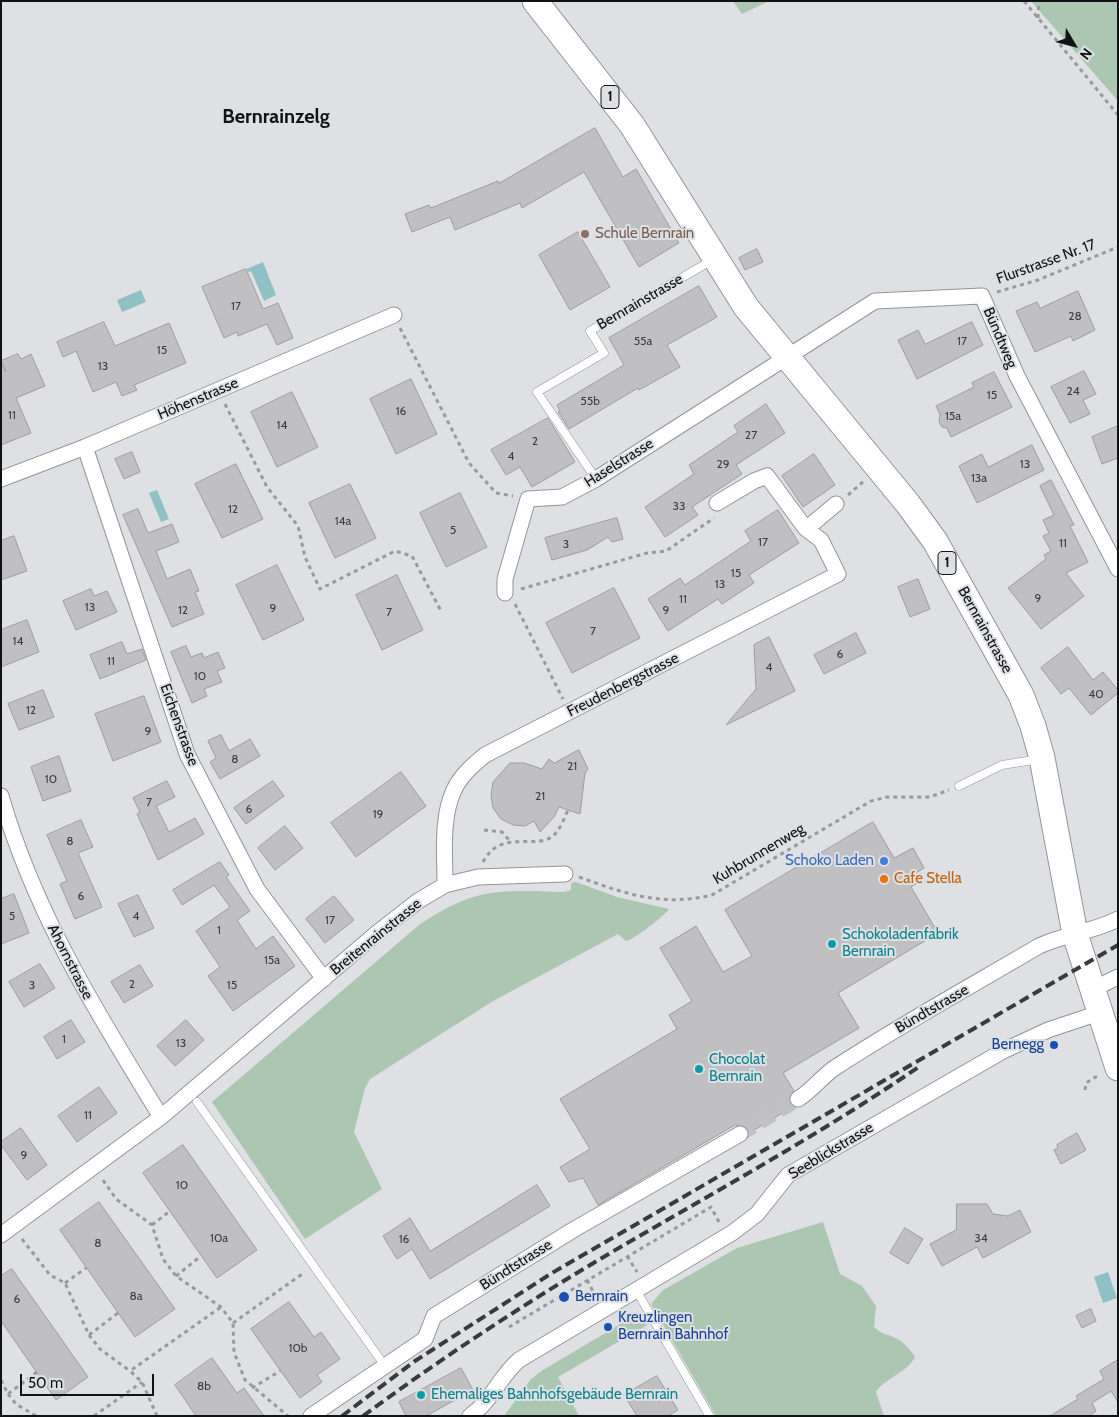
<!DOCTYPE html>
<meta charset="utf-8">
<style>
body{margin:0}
#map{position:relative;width:1119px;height:1417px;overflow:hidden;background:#dee0e3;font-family:Cabin,sans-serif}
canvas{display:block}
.frame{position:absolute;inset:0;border:2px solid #111213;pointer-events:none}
.north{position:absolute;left:1049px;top:20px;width:50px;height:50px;-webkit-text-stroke:4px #dee0e3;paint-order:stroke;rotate:127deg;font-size:14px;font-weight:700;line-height:20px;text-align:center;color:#111213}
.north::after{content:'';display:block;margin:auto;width:18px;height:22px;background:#111213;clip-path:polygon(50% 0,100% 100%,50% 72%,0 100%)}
.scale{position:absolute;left:20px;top:1374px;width:134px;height:22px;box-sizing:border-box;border:2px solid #111213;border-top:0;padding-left:6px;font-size:15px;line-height:18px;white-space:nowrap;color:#111213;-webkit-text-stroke:4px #dee0e3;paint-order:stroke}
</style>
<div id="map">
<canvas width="1119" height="1417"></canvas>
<div class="frame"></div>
<div class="north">N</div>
<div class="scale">50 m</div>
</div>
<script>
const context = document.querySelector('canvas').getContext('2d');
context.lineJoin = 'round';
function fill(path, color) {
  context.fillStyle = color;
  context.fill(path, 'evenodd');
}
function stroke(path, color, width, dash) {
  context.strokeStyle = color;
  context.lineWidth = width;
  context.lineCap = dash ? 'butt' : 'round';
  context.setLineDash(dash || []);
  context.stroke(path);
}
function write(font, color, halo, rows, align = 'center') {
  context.font = font + ' Cabin,sans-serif';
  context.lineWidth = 4;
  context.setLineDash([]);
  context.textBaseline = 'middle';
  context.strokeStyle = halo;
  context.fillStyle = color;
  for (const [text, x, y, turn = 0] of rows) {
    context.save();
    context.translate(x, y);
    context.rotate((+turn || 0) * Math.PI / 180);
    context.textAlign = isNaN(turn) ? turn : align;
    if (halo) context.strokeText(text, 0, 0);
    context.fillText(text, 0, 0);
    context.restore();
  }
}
fill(new Path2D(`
 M733,1H769L742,14Z
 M1031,1H1118V101Z
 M576,882L617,897L669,909C663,917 635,939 626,941L618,934L493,1001L370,1079L365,1088L354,1132L382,1189L305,1239L212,1102L419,925C475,887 499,890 564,892L571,890V883Z
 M823,1222L840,1274L862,1286L876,1306L874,1327C882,1335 886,1333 895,1338C904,1342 909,1348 915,1357C907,1373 886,1377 876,1392L884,1416H716L651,1304L663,1290L737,1248Z
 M639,1313L647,1325L558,1377L579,1416H504L531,1379L543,1370Z`), '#abc6b1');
fill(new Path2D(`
 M263,262L276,295L264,301L251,271L248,272L247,269Z
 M141,290L146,302L122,312L117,300Z
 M157,490L169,519L161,522L149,493Z
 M1108,1272L1117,1298L1103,1303L1094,1277Z`), '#8fc1c4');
const building = new Path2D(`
 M595,128L623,177L636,169L679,243L639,267L584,172L522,208L520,203L455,230L450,217L412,232L405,214L429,205L431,208L498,181L499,183Z
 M578,232L610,287L570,310L539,255Z
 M757,249L763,262L745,270L739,258Z
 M246,269L263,309L278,303L293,338L277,345L267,324L238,336L237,332L224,338L202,287Z
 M699,286L717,317L667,345L680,367L639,390L638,388L569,429L558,412L560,411L557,405L624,365L609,338Z
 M1078,291L1095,330L1073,341L1071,336L1035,352L1016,311L1037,302L1040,308Z
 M104,322L115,346L169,323L186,363L134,385L137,390L122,396L116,382L93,392L76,351L63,357L57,342Z
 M972,322L983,345L917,379L898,340L918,330L925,344Z
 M18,354L21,359L31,354L45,386L16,398L31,433L1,445V362L6,372L1,361Z
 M1084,371L1096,394L1083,400L1090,414L1070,423L1051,387Z
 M994,372L1012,407L951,437L947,428L942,427L939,422L940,414L936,406L974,387L972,383Z
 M411,379L437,434L396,454L370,399Z
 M292,392L318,447L277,467L251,412Z
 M766,404L785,433L736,465L742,474L692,507L698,515L665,537L645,507L694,474L689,465L738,432L734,426Z
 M548,418L575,462L532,487L520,467L506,475L491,450Z
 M1118,426V458L1102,464L1092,437Z
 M1032,445L1044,470L977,503L959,466L982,454L988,467Z
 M132,452L140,472L124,479L115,459Z
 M814,454L835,485L803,507L782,476Z
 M236,464L263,519L222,538L195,484Z
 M1051,480L1074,525L1070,526L1088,562L1066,573L1084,596L1041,629L1008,588L1046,559L1044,555L1051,551L1043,536L1049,533L1043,520L1054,515L1040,486Z
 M350,484L376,538L335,558L309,503Z
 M460,493L487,547L446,567L420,513Z
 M138,509L148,533L172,524L179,542L156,551L167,579L190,569L199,591L195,592L204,614L172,627L123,515Z
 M778,510L799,543L749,575L754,583L722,604L718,599L668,631L648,599L680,578L685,585L751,541L745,531Z
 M617,518L623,539L612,542L608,537L587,550L552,560L545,538Z
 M14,536L27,571L1,580V541Z
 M277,565L304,620L263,640L236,585Z
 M397,575L423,630L382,650L356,595Z
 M918,579L930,609L910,617L898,587Z
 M614,588L640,638L572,673L546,623Z
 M91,589L94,596L107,591L117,612L76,630L63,601Z
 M27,620L39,652L1,667V630Z
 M856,633L866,653L824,674L814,655Z
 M769,637L795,691L726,725L756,689L754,645Z
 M122,642L127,654L142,649L146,660L100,679L90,655Z
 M186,646L191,657L202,653L204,658L218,652L225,668L217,671L222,682L204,689L207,696L192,703L171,652Z
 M1068,647L1093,680L1103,672L1118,690V693L1091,715L1069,688L1061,694L1041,668Z
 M43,690L54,717L19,730L8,704Z
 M144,696L161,742L113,761L95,714Z
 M221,735L229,751L250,739L260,756L220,779L210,762L216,758L208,741Z
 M579,750L588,769L585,773L580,814L559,807L554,817L540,832L534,821L525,826L513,825L501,819L493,808L491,796L493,782L510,763H524L542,769L549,759L554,763Z
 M59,756L71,791L43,801L31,767Z
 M401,772L426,806L356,857L331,823Z
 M167,781L175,797L156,806L169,832L195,818L204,834L158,860L137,814L140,812L133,798Z
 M273,781L284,796L246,824L234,808Z
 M81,820L93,847L78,853L102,907L75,919L60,884L67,881L47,835Z
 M873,822L894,858L913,848L924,868L916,873L921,881L911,887L938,933L838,993L859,1028L783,1073L794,1091L789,1099L793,1107L749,1133L744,1126L735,1125L598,1205L583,1178L569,1182L560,1167L590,1149L560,1099L677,1029L669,1015L692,1001L660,948L696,926L723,972L752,956L725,910Z
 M285,826L303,848L275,870L258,848Z
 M220,862L229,875L226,877L250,911L237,920L256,949L273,936L295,966L233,1011L208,976L220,967L196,931L230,907L214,885L182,905L173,890Z
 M14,894L29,933L1,944V899Z
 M138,895L154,928L134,937L118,904Z
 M334,896L354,920L325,943L306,919Z
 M40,964L55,988L24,1007L9,982Z
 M140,965L153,986L124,1003L111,982Z
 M71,1020L85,1042L57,1059L44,1037Z
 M186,1020L204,1040L175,1066L157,1046Z
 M99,1087L117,1113L77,1142L58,1116Z
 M21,1128L47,1165L27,1180L1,1145V1142Z
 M1077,1133L1086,1150L1061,1164L1054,1150L1058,1148L1057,1145Z
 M183,1145L257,1250L217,1278L143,1173Z
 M537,1185L550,1206L430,1279L412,1249L397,1259L383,1236L410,1218L430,1251Z
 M99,1202L175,1309L135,1337L60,1230Z
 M957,1204H987L993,1214L1008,1216L1020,1210L1031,1232L983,1258L977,1247L942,1266L930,1244L956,1230Z
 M905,1228L923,1239L908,1264L890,1253Z
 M12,1269L88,1377L56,1400L1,1321V1276Z
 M289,1302L314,1337L321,1332L340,1359L317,1375L322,1382L300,1398L251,1329Z
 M1091,1309L1096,1321L1082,1328L1076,1316Z
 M212,1358L237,1393L244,1388L264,1416H196L175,1385Z
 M1118,1360V1402L1111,1391L1092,1403L1096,1411L1089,1416H1050L1078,1399L1076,1396L1104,1379L1100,1371Z
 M461,1368L473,1390L426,1416H406L399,1402Z
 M657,1376L678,1410L668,1416H637L624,1395Z`);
fill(building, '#c0bfc2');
stroke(building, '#9d9c9f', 1);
stroke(new Path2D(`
 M740,1134L798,1099`), '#bfc1c4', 15, [15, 8]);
const lane = new Path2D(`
 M596,479L537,392L604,353L590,331L714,259
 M959,786L1002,765L1040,759
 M197,1102L385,1366
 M636,1290L709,1415`);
const street = new Path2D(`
 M85,447L187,754L257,889L324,979
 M1,479L85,447L394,315
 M806,529L836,504
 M505,593V579L528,499L562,497L596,479L875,301L982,296L1017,376L1118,569
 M1,796C35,914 97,1013 161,1117
 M445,885C445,855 441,817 454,790C461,775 473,765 485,755L838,574L821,540L806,529L767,476L754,481L717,503
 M1091,990L1118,977
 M798,1099C813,1090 822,1076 836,1067C902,1024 971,986 1039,946C1065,934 1093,932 1118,919
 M1,1235L161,1117L377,933L418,901L445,885L478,877L565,874
 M311,1416L425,1339L434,1316L573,1230L740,1134
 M470,1416C492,1401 499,1377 519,1360L732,1233L757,1214L788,1175L1003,1051L1048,1030L1099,1013`);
const primary = new Path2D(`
 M535,1L632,125L746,307L908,504L935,541L1021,695L1033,726L1042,758L1075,934L1118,1068`);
stroke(lane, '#939598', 9);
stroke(street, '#939598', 17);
stroke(primary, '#939598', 27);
stroke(new Path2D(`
 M1024,1L1118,115
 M1038,18L1039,1
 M997,292L1038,280L1118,247
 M400,328L469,463L496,493L513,496
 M225,404L267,487L298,526L305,557L320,589L395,551L412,556L441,611
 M848,495L864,481
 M521,589L647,553L666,551L714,518
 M515,604L563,699
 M484,830L502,832L510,841
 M483,862C501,827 539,852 555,834C561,828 564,818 568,810
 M579,877C626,894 662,907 712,895L871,801L887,797H930L949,790
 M1085,1090L1086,1083L1099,1075
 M103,1180L116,1199L152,1225L163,1259L176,1276L221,1307L233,1323L234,1352L245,1380L288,1416
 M152,1225L170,1211
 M22,1239L50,1275L65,1283L89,1335L118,1313
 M627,1256L637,1272
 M176,1276L201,1256
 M587,1280L596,1297
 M65,1283L86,1268
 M1,1323H2
 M233,1323L305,1272
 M509,1327L711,1207L720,1224
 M89,1335L100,1349L130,1371
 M1,1380L8,1394L37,1372
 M252,1388L280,1371
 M8,1394L16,1404L36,1416
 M94,1416L142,1382
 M157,1416L142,1382L130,1371L221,1307`), '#999a9d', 3, [4, 4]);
stroke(lane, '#fff', 8);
stroke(street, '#fff', 15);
stroke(primary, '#fff', 25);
stroke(new Path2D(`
 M342,1416L415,1361L552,1273L1118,945
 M363,1416C443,1357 527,1302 612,1252C716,1191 821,1134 920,1066`), '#3a3b3c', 4, [10, 5]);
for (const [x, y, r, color] of [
 [585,234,5,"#8d6e63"],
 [884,861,5,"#3f7fe0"],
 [884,879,5,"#e8710a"],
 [832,944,5,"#0f9aa8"],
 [1054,1045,5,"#1a4fb4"],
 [699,1069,5,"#0f9aa8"],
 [564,1297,6,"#1a4fb4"],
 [608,1327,5,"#1a4fb4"],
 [421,1395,5,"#0f9aa8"]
]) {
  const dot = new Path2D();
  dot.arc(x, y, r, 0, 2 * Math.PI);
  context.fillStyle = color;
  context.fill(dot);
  stroke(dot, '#dee0e3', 2);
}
write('12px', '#3d3d3f', null, [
 ["17",236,306],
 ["28",1075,316],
 ["55a",643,341],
 ["17",962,341],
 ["15",162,350],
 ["13",103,366],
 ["24",1073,391],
 ["15",992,395],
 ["55b",590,401],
 ["16",401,411],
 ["11",12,415],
 ["15a",953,416],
 ["14",282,425],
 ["27",751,435],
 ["2",535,441],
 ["4",511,456],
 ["29",723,464],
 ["13",1025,464],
 ["13a",979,478],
 ["33",679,506],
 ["12",233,509],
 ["14a",343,521],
 ["5",453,530],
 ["17",763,542],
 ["11",1063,543],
 ["3",566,544],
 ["15",736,573],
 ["13",720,584],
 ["9",1038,598],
 ["11",683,599],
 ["13",90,607],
 ["9",273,608],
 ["12",183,610],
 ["9",666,610],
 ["7",389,612],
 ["7",593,631],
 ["14",18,641],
 ["6",840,654],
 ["11",111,661],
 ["4",769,667],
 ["10",200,676],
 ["40",1096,694],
 ["12",31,710],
 ["9",148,731],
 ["8",235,759],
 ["21",572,766],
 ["10",51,779],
 ["21",540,796],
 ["7",149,802],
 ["6",249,809],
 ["19",378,814],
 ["8",70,841],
 ["6",81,896],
 ["5",12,916],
 ["4",136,916],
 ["17",330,920],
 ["1",219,930],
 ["15a",272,960],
 ["2",132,984],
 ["3",32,985],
 ["15",232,985],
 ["1",64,1039],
 ["13",181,1043],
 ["11",88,1115],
 ["9",24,1155],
 ["10",182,1185],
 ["10a",219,1238],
 ["34",981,1238],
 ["16",404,1239],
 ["8",98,1243],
 ["8a",136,1296],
 ["6",17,1299],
 ["10b",298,1348],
 ["8b",204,1386]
]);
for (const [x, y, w] of [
 [610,97,18],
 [947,563,18]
]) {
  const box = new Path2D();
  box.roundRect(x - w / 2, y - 11.5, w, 23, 4);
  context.fillStyle = '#dee0e3';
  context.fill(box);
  stroke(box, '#111213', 1);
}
write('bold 14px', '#111213', null, [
 ["1",610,97],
 ["1",947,563]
]);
write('15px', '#785e54', '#dee0e3', [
 ["Schule Bernrain",595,234]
], 'left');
write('15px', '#111213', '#dee0e3', [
 ["Flurstrasse Nr. 17",1046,262,-20],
 ["Bernrainstrasse",640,302,-30],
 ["Bündtweg",1000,338,67],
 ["Höhenstrasse",198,399,-23],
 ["Haselstrasse",619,463,-32],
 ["Bernrainstrasse",985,630,61],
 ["Freudenbergstrasse",623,685,-27],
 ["Eichenstrasse",179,725,70],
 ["Kuhbrunnenweg",759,854,-31],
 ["Breitenrainstrasse",376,937,-39],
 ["Ahornstrasse",70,962,63],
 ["Bündtstrasse",932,1009,-30],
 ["Seeblickstrasse",831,1151,-31],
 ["Bündtstrasse",516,1265,-32]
]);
write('15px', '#366cbe', '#dee0e3', [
 ["Schoko Laden",874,861]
], 'right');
write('15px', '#c56008', '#dee0e3', [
 ["Cafe Stella",894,879]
], 'left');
write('15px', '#0d838f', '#dee0e3', [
 ["Schokoladenfabrik",842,935],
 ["Bernrain",842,952],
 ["Chocolat",709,1060],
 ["Bernrain",709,1077],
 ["Ehemaliges Bahnhofsgebäude Bernrain",431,1395]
], 'left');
write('15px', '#164399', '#dee0e3', [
 ["Bernegg",1044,1045,"right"],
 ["Bernrain",575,1297],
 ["Kreuzlingen",618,1318],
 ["Bernrain Bahnhof",618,1335]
], 'left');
write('bold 20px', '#111213', '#dee0e3', [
 ["Bernrainzelg",276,117]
]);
</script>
